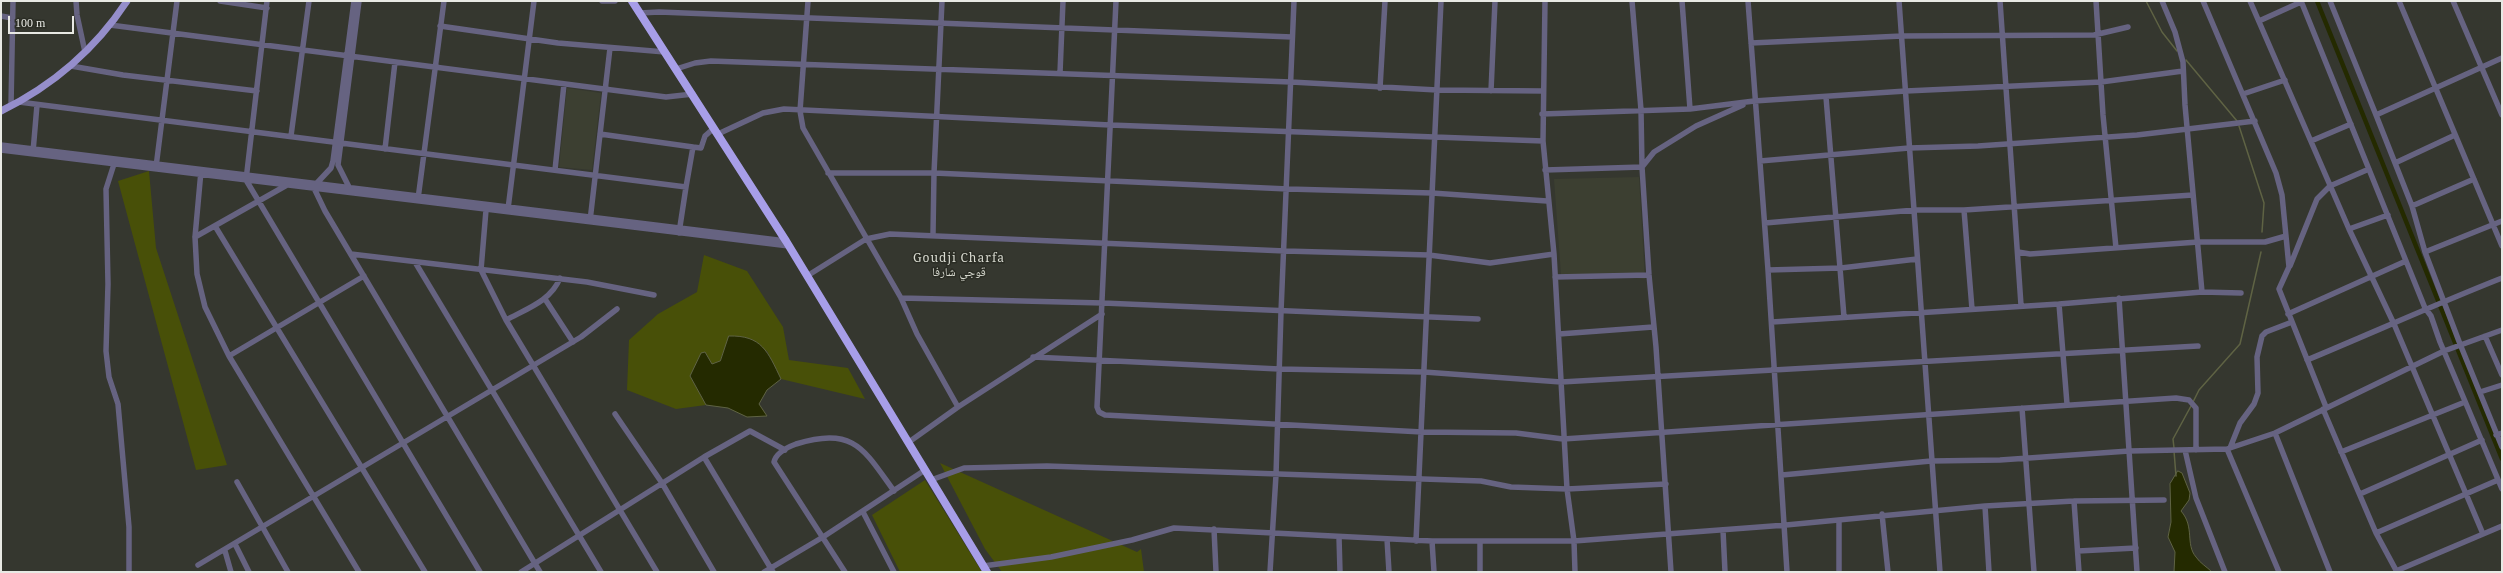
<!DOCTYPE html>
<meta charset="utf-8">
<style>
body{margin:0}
#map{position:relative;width:2503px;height:573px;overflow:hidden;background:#35372f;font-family:Georgia,serif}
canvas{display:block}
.frame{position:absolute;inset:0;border:2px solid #e8e9e4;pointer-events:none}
.scale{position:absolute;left:8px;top:16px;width:66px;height:18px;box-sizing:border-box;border:2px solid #e8e9e4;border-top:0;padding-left:5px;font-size:12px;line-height:14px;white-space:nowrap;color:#e8e9e4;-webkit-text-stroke:3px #2b2d25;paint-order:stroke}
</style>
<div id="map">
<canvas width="2503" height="573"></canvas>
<div class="frame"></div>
<div class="scale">100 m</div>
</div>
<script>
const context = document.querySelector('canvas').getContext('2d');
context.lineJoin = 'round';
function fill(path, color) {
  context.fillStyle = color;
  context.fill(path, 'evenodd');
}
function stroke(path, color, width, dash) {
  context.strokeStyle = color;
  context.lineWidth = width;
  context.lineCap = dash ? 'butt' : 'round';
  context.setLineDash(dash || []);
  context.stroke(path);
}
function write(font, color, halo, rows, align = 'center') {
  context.font = font + ' Georgia,"Noto Naskh Arabic",serif';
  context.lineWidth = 3;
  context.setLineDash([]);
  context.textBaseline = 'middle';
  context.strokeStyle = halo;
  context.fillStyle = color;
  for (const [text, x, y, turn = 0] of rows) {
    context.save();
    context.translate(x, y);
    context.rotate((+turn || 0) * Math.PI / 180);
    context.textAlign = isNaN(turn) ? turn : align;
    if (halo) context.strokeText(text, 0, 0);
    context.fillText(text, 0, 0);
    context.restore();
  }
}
fill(new Path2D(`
 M567,88L601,93L592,170L559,167Z
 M1639,177L1645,279L1599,275H1561L1554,179Z`), '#3c3f31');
fill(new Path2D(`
 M149,171L156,248L227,465L196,470L118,181Z
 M704,255L747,271L783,327L789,360L848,368L865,399L781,379L767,351L729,336L720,361L712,364L705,352L690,376L706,405L676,409L627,390L629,340L658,314L697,292Z
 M940,463L1137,552L1141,549L1144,572H1002L985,549Z
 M925,480L982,572H900L872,515Z`), '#485008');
const water = new Path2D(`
 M729,336C762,335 768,352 781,379L767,390L759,404L767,416L747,417L728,408L706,405L690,376L701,353L705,352L712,364L720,361Z
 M2178,471L2182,473L2190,493L2189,500L2181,511C2195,527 2185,544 2196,557C2200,563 2207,567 2212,572H2174L2175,552L2168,537L2171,522L2170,484Z`);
fill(water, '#242a00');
stroke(water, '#5f6344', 1);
stroke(new Path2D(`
 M2146,1L2162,32L2177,51
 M2186,60L2237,121
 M2239,126L2264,203L2262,232
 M2193,402L2199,390L2240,344L2261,252
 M2174,448L2173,439L2191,406
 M2174,451L2176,476`), '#5f6344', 1.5);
stroke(new Path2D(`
 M2317,1L2502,459`), '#242a00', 4.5);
stroke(new Path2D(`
 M76,1L77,15L85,52
 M220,1L267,8
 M267,1L246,180L480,572
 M602,1H615
 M808,1L800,111L803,128L901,298L917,334L958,407
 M1116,1L1097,407L1099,412L1105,415L1422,432L1516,433L1563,439L2176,398L2189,400L2196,408V450
 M1545,1L1543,141L1554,254L1567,489L1574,541L1575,572
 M1632,1L1641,110L1642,167L1649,275L1656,347L1671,572
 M1682,1L1690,109
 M1748,1L1768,270L1787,572
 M1899,1L1940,572
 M2000,1L2021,305
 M2096,1L2103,115L2116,248
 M2162,1L2175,32L2183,62L2185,105L2202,292
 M2203,1L2276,173L2282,195L2289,267L2279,289L2326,407
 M2250,1L2349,229L2394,324L2483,534
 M2301,1L2425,308L2431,316L2440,342L2502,489
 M2330,1L2376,115L2502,58
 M2399,1L2502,246
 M2453,1L2502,115
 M640,13L659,12L1292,37
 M1,16L12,18
 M2259,21L2301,2
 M110,25L666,97L693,94
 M440,26L558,43L665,52
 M1751,43L1902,36L2094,35L2128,27
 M71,66L123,75L257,91
 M676,69L695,63L711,61L1291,82L1437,90L1543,91
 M1060,73L1063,1
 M1380,88L1385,1
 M1491,91L1495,1
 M2243,94L2285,80
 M1826,97L1844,317
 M19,102L686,187L693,147L701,148L705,136L714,128
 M11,106L13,1
 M1542,114L1690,109L1754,101L1906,91L2101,82L2183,71
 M2376,115L2412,206L2425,252L2460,344L2502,447
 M600,134L693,147
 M718,134L763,113L784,109L1110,125L1543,141
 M291,136L309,1
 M2311,141L2351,124
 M1,145L786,241
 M385,149L395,62
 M1,150L789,246
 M33,152L37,105
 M115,161L106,189L108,284L106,351L109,377L118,404L129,527V572
 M1760,161L1909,148L1978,146L2137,135L2255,121
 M2395,163L2455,135
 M156,167L177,1
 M555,170L564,84
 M1545,170L1642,167L1654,152L1696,126L1743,105
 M201,171L195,237L197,274L205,307L229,356L359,572
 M828,173H934L942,1
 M316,184L331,168L333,161L354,1
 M313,186L325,211L540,572
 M350,189L338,165L359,1
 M418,199L444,1
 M2412,206L2474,179
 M508,209L534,1
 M486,210L481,270L506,320L657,572
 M1964,210L1972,309
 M590,221L610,48
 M1765,223L1915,210H1964L2193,195
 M215,226L425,572
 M2349,229L2388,215
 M679,233L686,187
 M933,234L934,173L1288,189L1432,193L1547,201
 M195,237L287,185
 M2018,252L2030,254L2198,242H2265L2286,236
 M2425,252L2502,221
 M351,254L587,282L654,295
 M415,262L601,572
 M2290,266L2317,199L2330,186L2369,169
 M1768,270L1841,268L1917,259
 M807,276L866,239L890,234L1285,251L1429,255L1490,263L1554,254
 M1555,277L1649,275
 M901,298L1103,303L1478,319
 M2119,298L2137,572
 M545,299L573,342
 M2059,304L2067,404
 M2288,314L2406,261
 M506,320C526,309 551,301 560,278
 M1772,322L2059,304L2202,292L2241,293
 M1559,334L1653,327
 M2485,336L2502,375
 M229,356L364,276
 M1033,357L1279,369L1424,372L1561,382L2198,346
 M2307,360C2372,333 2436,304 2502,278
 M2480,392L2502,385
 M2022,408L2034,572
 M2323,409L2376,533L2397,572
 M615,414L662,483L714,572
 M2275,433L2330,572
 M2496,435L2502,433
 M909,442L958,407L1102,314
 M2230,448L2240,423L2254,404L2258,393L2257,357L2262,336L2266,332L2292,322
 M2227,449L2279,572
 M2185,450L2196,498L2225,572
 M2341,452L2465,402
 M1782,475L1931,461L2000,460L2129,451L2227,449L2275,433L2444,351L2502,330
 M931,480L964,468L1047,466L1481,481L1511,487L1567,489L1666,484
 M237,482L288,572
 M2360,494L2482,440
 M2074,501L2079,572
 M1985,506L1989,572
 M863,512L894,572
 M1882,514L1888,572
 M1839,521V572
 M1214,529L1216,572
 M1723,530L1725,572
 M2376,533L2498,480
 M1339,537L1340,572
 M1387,539L1389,572
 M1416,541L1441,1
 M1432,541L1434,572
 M1480,541V572
 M235,544L249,572
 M225,551L231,572
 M2078,551L2136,548
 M198,565L581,337L617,309
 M983,566L1051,557L1132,540L1174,528L1432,541H1574L1786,525L1985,506L2074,501L2164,500
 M2396,571L2502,526
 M521,572L704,457
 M764,572L823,537L925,470
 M773,572L704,457L750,431L785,450
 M845,572L774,462C776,453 788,447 796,444C854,427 863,448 894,491
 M1270,572L1276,475L1281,312L1294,1`), '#666381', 5.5);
stroke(new Path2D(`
 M1,111C52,86 96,48 127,1`), '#958ecb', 7);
stroke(new Path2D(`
 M632,1L786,241L987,572`), '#a79ee8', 8);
context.letterSpacing = '1px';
write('12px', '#d8dad0', '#2b2d25', [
 ["Goudji Charfa",959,260],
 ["قوجي شارفا",959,274]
]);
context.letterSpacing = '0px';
</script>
